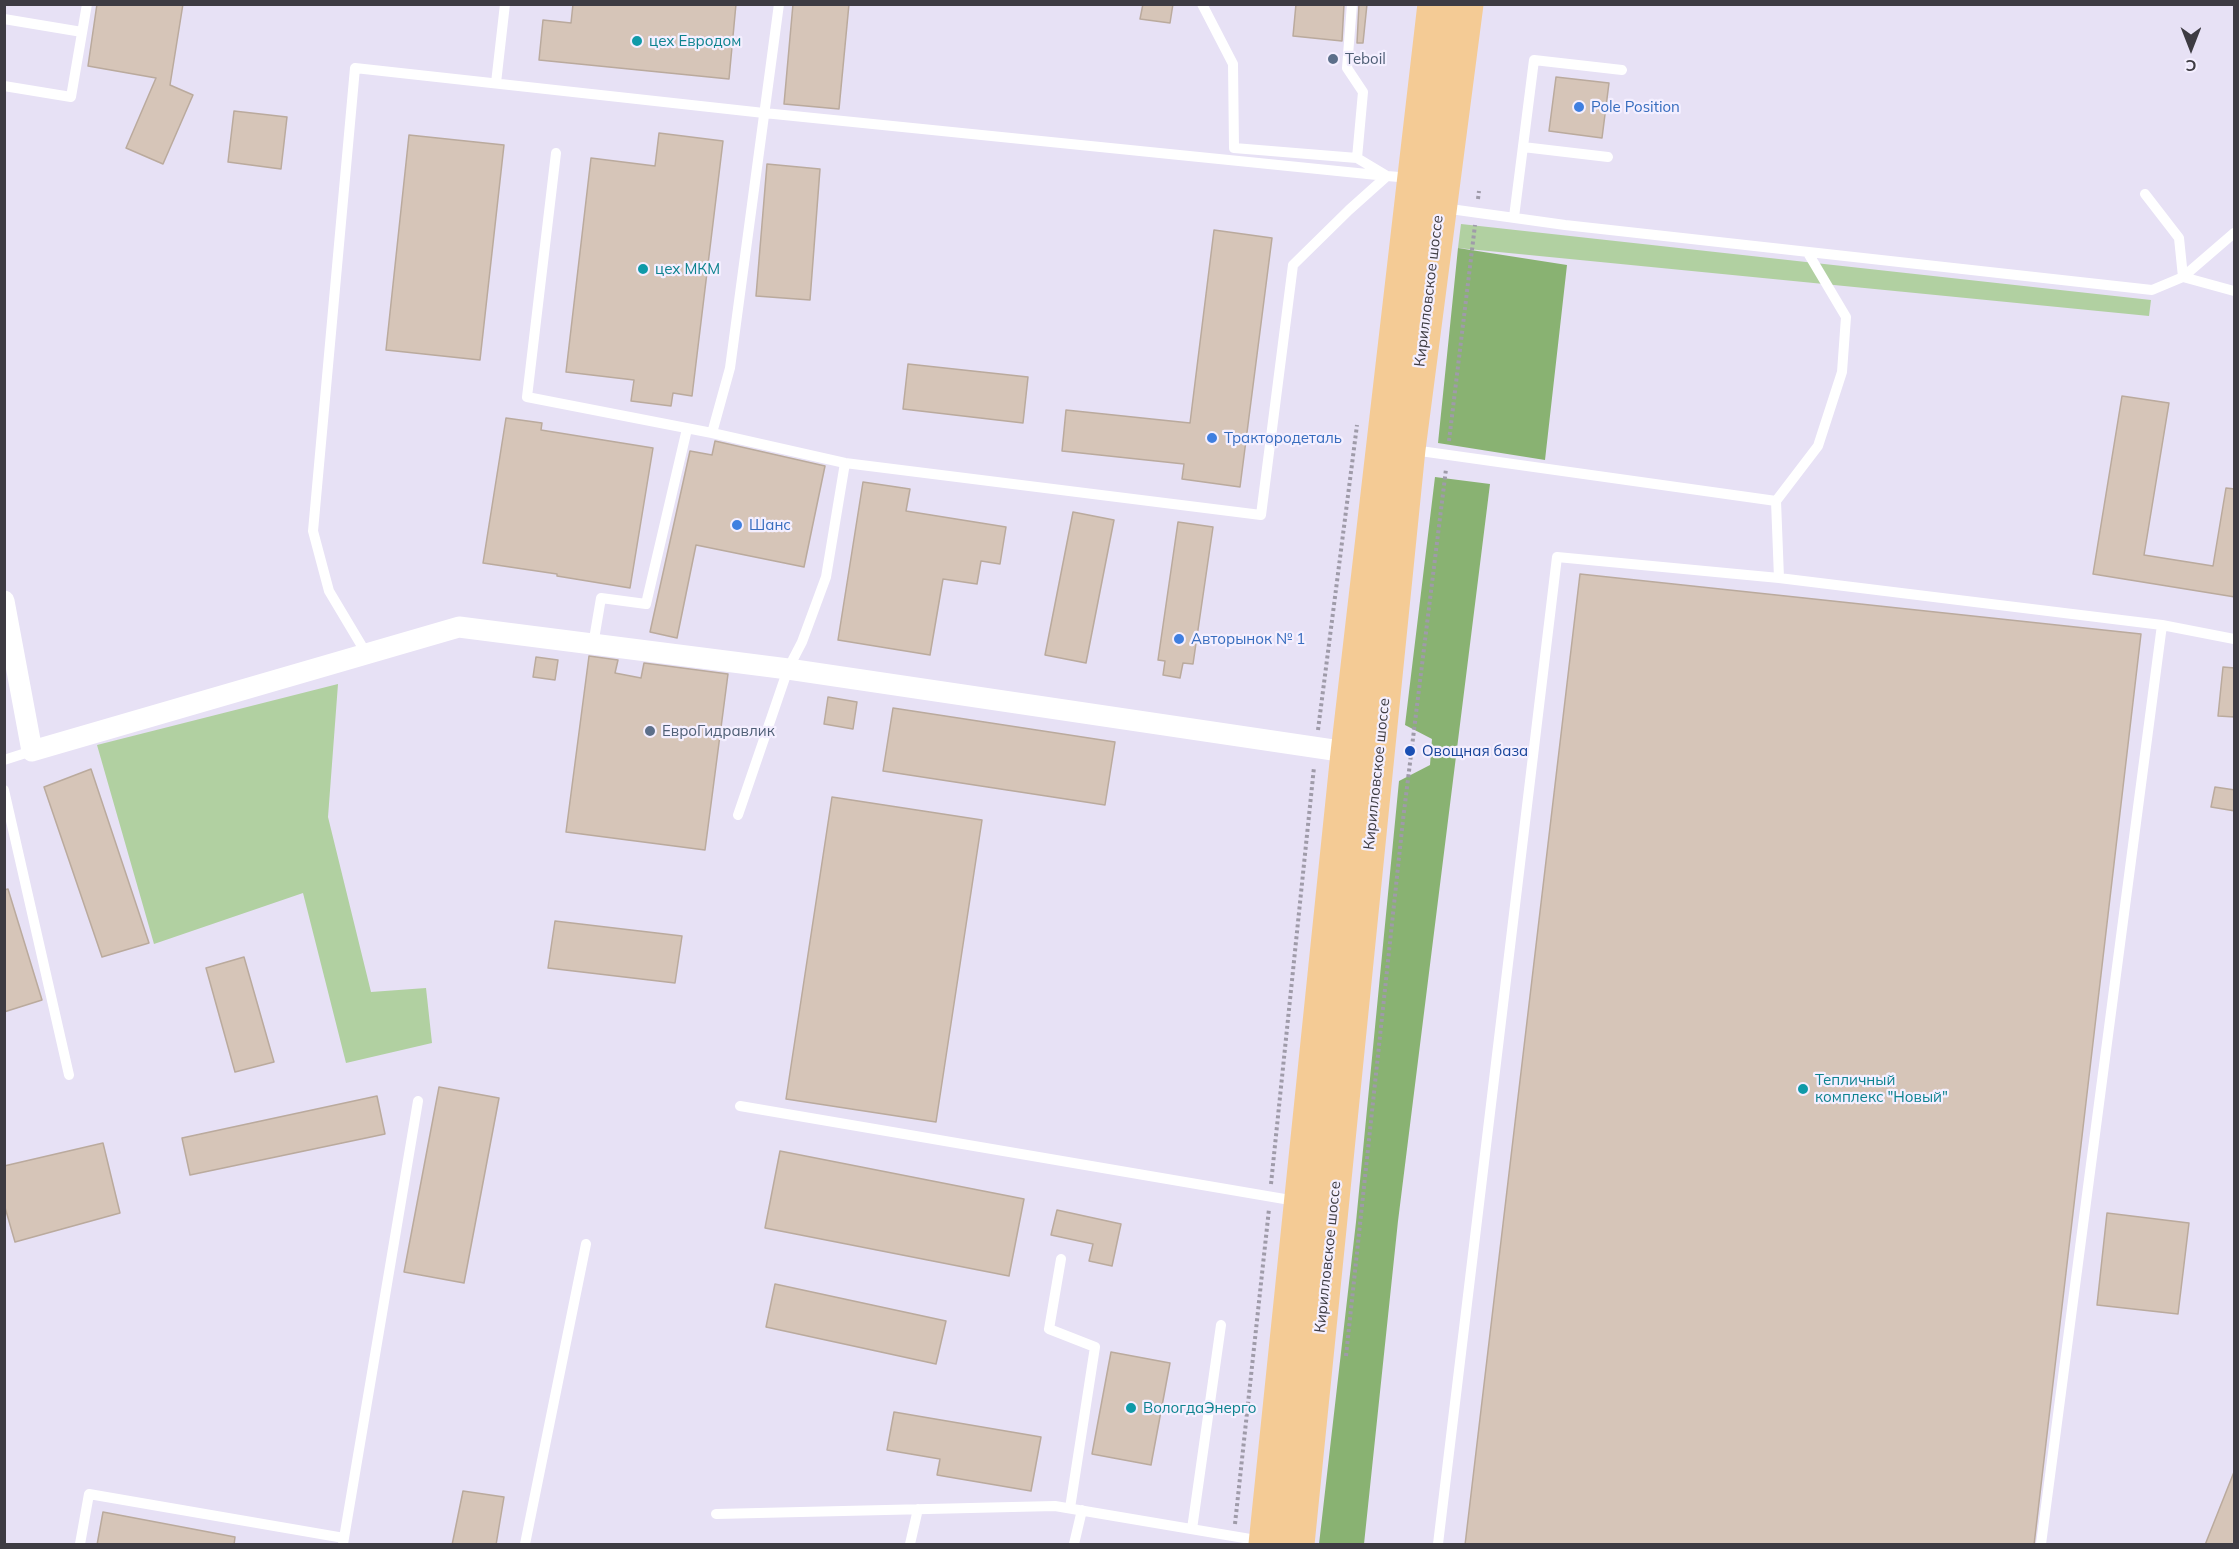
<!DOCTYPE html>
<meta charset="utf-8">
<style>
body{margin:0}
#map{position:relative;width:2239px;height:1549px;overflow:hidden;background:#e7e1f5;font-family:Mulish,sans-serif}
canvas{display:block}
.frame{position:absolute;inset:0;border:6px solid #3d3b42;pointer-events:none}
.north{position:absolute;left:2161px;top:18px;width:60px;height:60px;-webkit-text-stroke:4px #f4efff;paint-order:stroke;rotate:180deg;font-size:16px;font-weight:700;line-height:24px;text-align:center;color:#3d3b42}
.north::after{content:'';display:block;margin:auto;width:21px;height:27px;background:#3d3b42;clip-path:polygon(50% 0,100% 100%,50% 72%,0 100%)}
</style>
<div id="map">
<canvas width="2239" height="1549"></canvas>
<div class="frame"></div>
<div class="north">С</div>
</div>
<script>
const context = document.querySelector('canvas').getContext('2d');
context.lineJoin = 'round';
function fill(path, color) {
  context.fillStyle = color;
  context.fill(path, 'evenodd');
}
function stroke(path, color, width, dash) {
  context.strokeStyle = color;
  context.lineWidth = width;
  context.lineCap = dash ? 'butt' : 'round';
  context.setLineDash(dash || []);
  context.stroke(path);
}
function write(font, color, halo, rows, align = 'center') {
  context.font = font + ' Mulish,sans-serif';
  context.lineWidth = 4.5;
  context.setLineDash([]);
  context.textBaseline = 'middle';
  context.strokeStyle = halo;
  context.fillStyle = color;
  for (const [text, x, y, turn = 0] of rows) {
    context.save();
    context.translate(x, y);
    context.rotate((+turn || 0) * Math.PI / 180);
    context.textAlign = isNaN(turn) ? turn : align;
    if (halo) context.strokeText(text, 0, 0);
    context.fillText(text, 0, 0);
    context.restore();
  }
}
fill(new Path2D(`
 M1461,224L2151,300L2149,316L1458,248Z
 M338,684L328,817L371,992L426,988L432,1043L346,1063L303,893L154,944L97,745Z`), '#b1d0a1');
fill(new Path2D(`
 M1458,248L1567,265L1545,460L1438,443Z
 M1435,477L1490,484L1398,1221L1364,1544H1319L1356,1222L1399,781L1430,765L1432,739L1405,725Z`), '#89b272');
const building = new Path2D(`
 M97,4H183L170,85L193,95L163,164L126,148L156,78L88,66Z
 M573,4H736L729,79L539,60L543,20L571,23Z
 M793,4H849L839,109L784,104Z
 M1143,4H1173L1170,23L1140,19Z
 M1296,4H1344L1342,41L1293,36Z
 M1359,4H1367L1363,43H1357Z
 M1556,77L1609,83L1602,138L1549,131Z
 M234,111L287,117L281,169L228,162Z
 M659,133L723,141L692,396L673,393L671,406L631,401L634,380L566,372L591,158L655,166Z
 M409,135L504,145L480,360L386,350Z
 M767,164L820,169L810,300L756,296Z
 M1214,230L1272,238L1240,487L1182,479L1184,464L1062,451L1066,410L1190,423Z
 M908,364L1028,377L1023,423L903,409Z
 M2122,396L2169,403L2144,555L2213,566L2226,488L2235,489V597L2093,574Z
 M506,418L542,423L541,430L653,448L630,588L557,576V574L483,563Z
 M715,441L825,466L804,567L696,545L677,638L650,632L690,451L712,455Z
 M863,482L910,489L906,511L1006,527L1000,564L981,561L977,584L943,579L930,655L838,640Z
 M1073,512L1114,520L1086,663L1045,655Z
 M1178,522L1213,527L1193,664L1183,663L1180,678L1163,675L1165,661L1158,660Z
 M1580,574L2141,634L2034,1545H1465Z
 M589,656L618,660L615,673L641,678L644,663L728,674L705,850L566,832Z
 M536,657L558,660L555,680L533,677Z
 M2223,667L2235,668V717L2218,716Z
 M828,697L857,702L853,729L824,724Z
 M893,708L1115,742L1105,805L883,771Z
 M91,769L149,943L102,957L44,787Z
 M2215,787L2235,790V811L2211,807Z
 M832,797L982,820L936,1122L786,1099Z
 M8,889L42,1000L4,1012V890Z
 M555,921L682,936L675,983L548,968Z
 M244,957L274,1062L235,1072L206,968Z
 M439,1087L499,1098L464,1283L404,1272Z
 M377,1096L385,1134L190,1175L182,1138Z
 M103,1143L120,1213L15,1242L4,1204V1166Z
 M780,1151L1024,1199L1009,1276L765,1228Z
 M1057,1210L1121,1224L1112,1266L1089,1261L1093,1244L1051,1235Z
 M2107,1213L2189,1223L2178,1314L2097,1305Z
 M775,1284L946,1321L936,1364L766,1327Z
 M1111,1352L1170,1363L1151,1465L1092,1454Z
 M894,1412L1041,1437L1031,1491L937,1475L940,1459L887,1450Z
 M2235,1472V1545H2205L2234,1472Z
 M463,1491L504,1497L496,1545H452Z
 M103,1512L235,1537L234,1545H97Z`);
fill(building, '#d6c5b8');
stroke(building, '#baaa9d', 1.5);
stroke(new Path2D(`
 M1478,199L1479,191
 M1449,441L1475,225
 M1318,730L1357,425
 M1271,1184L1314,767
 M1346,1356L1403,820L1446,469
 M1235,1524L1269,1209`), '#9f9ba9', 4, [3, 3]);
stroke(new Path2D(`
 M1202,4L1233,64L1234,148L1357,158
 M1352,4L1347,68L1363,92L1357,158L1387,176L1411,178
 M4,19L82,32
 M496,83L505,4
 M4,86L71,97L87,4
 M1523,147L1608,157
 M556,153L527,397L712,433L845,463L1261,515L1293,265L1349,210L1387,176
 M1443,208L1565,225L2152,290L2183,277L2179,238L2145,194
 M1514,217L1534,60L1622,70
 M2183,277L2234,233
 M2183,277L2234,291
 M712,433L730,368L779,4
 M1413,450L1776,501
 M1779,578L1776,501L1818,446L1842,372L1846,317L1808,253
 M593,645L601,598L646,604L687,429
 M366,653L329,591L313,531L355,68L764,113L1387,176
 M4,760L32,751
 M4,790L69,1075
 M738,815L788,669L802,642L826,577L845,463
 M740,1106L1296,1201
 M1061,1259L1049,1329L1095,1347L1070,1508
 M716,1514L1055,1506L1262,1541
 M1192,1529L1221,1325
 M80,1544L89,1494L344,1538
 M343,1544L418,1101
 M525,1544L586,1244
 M910,1544L918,1509
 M1074,1544L1082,1510
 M1438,1544L1557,557L1779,578L2162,625L2234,639
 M2041,1544L2162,625`), '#fff', 10);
stroke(new Path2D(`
 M4,601L32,751L459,627L788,669L1360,754`), '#fff', 21);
stroke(new Path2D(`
 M1265,1544L1347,753L1434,4
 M1298,1544L1409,449L1467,4`), '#f4cb95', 33);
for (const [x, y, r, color] of [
 [637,41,6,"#0f9aa8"],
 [1333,59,6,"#5c6f8a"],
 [1579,107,6,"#3f7fe0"],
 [643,269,6,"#0f9aa8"],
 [1212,438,6,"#3f7fe0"],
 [737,525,6,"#3f7fe0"],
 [1179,639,6,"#3f7fe0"],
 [650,731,6,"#5c6f8a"],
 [1410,751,6,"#1a4fb4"],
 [1803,1089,6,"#0f9aa8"],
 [1131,1408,6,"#0f9aa8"]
]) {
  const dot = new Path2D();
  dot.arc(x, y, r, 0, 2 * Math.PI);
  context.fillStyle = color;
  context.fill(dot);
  stroke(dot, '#f4efff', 2);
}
write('15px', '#0d838f', '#f4efff', [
 ["цех Евродом",649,41],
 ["цех МКМ",655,269],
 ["Тепличный",1815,1080],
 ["комплекс \"Новый\"",1815,1097],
 ["ВологдаЭнерго",1143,1408]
], 'left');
write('15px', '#4e5e75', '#f4efff', [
 ["Teboil",1345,59],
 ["ЕвроГидравлик",662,731]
], 'left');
write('15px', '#366cbe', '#f4efff', [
 ["Pole Position",1591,107],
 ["Трактородеталь",1224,438],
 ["Шанс",749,525],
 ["Авторынок № 1",1191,639]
], 'left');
write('15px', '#3d3b42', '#f4efff', [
 ["Кирилловское шоссе",1429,291,-83],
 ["Кирилловское шоссе",1377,774,-84],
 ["Кирилловское шоссе",1328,1257,-84]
]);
write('15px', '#164399', '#f4efff', [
 ["Овощная база",1422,751]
], 'left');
</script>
